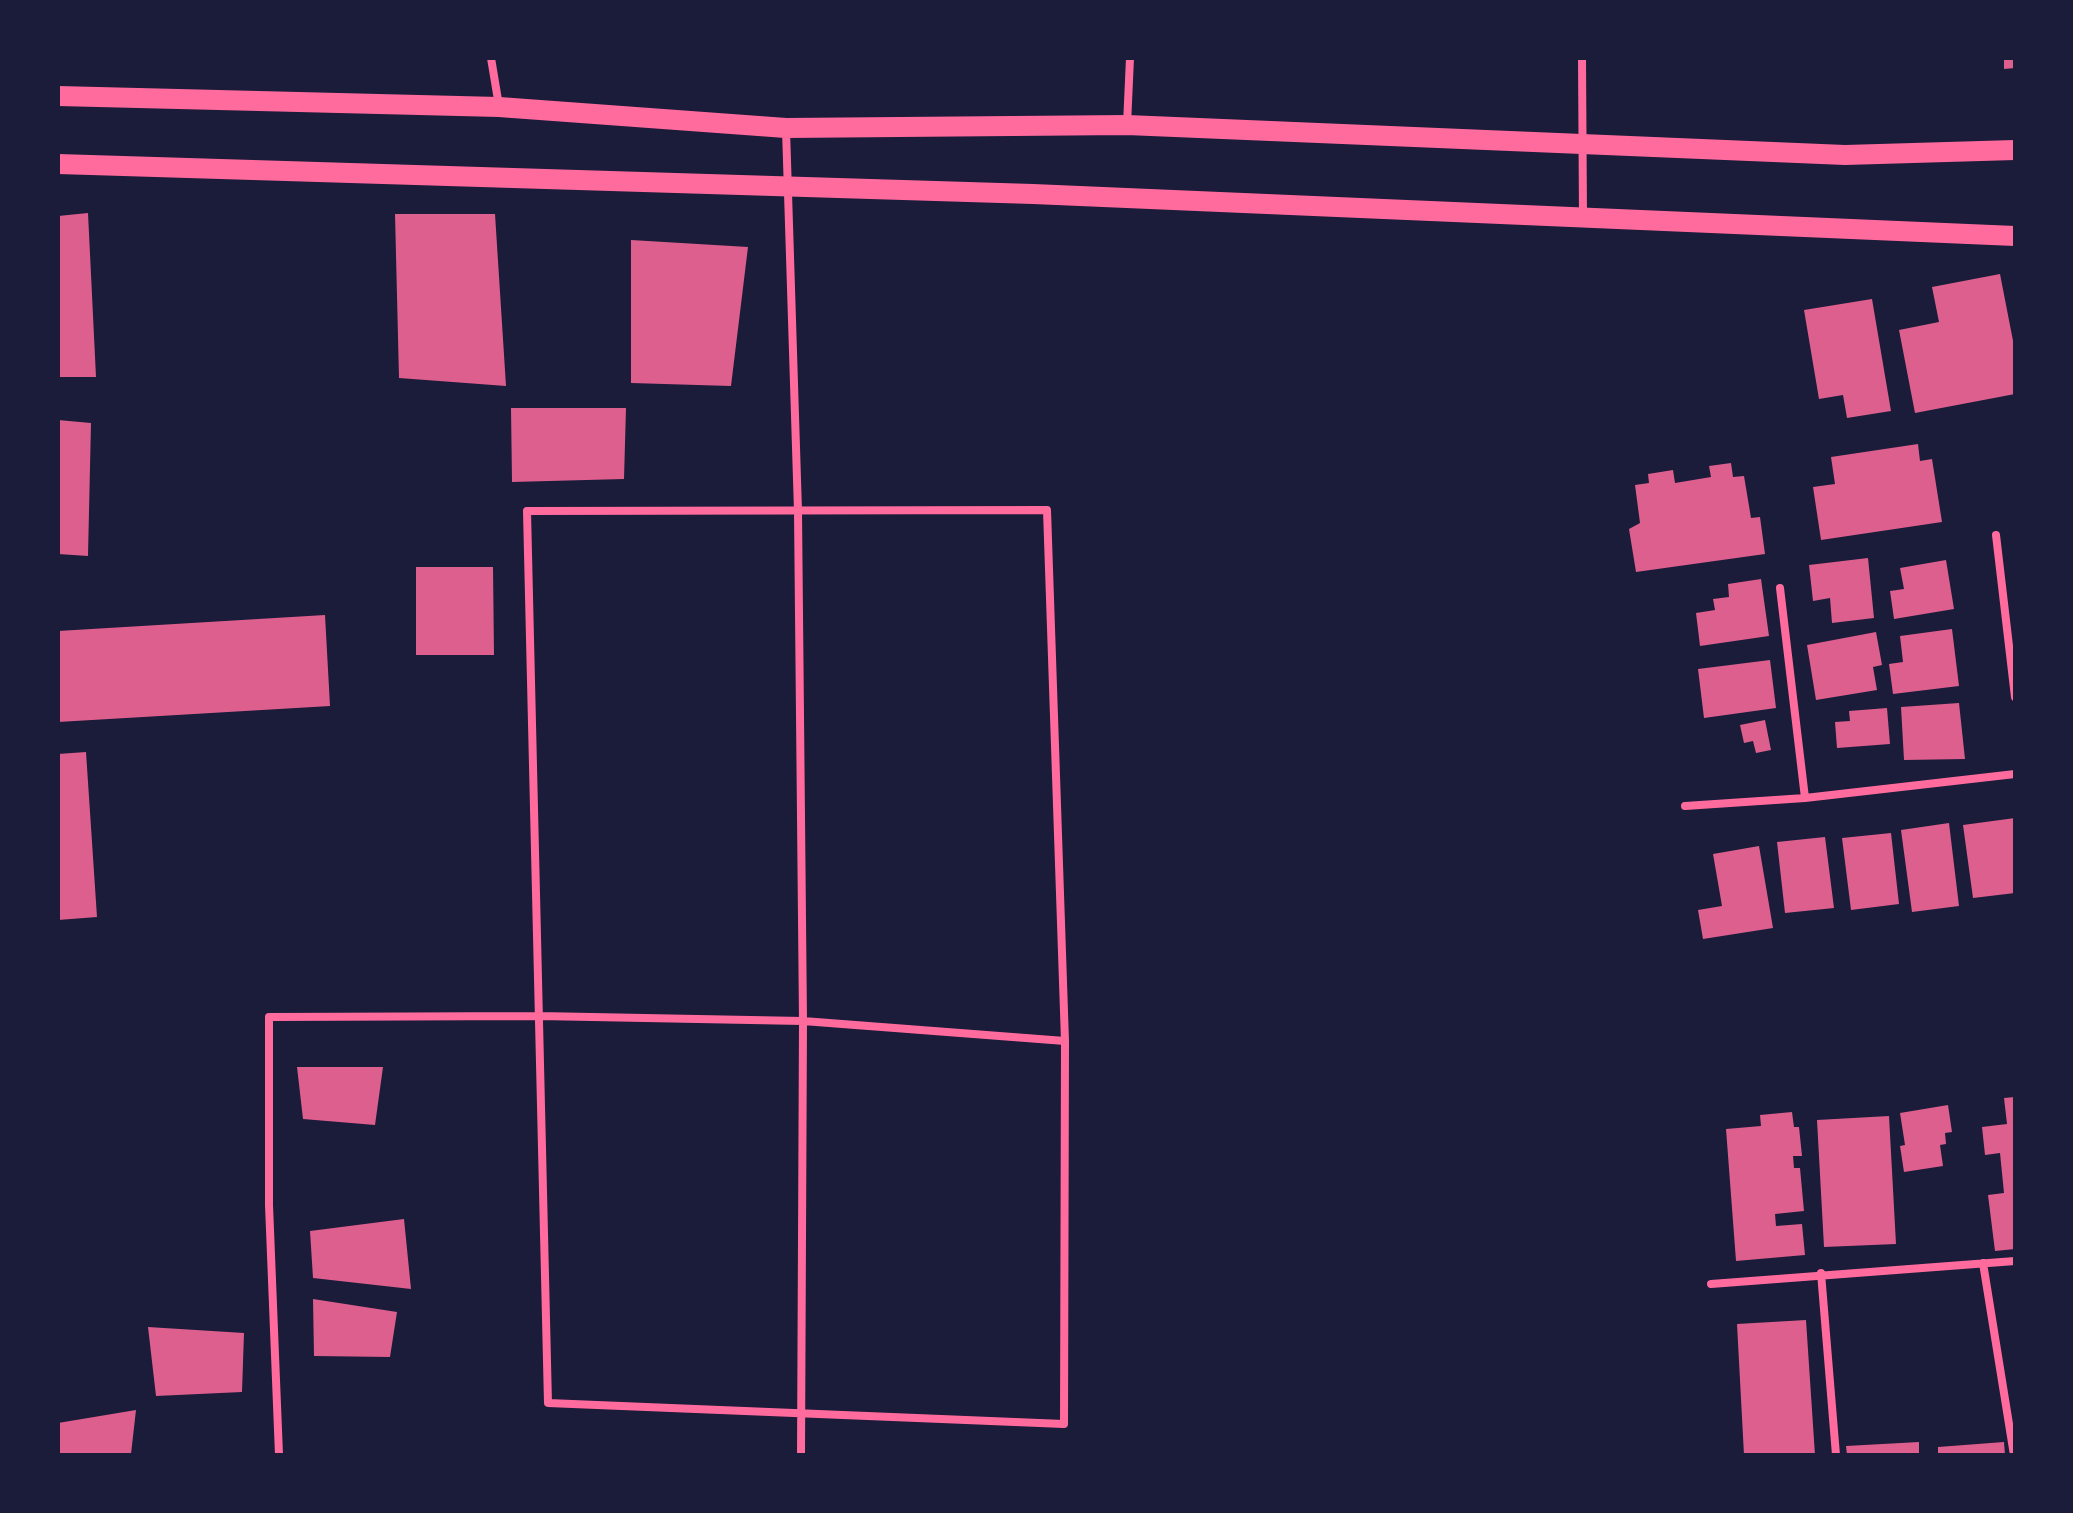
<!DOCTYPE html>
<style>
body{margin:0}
#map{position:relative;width:2073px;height:1513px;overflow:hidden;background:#1b1b3a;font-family:"Roboto Condensed",sans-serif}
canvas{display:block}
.frame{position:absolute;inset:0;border:60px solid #1b1b3a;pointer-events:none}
</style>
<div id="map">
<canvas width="2073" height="1513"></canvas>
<div class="frame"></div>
</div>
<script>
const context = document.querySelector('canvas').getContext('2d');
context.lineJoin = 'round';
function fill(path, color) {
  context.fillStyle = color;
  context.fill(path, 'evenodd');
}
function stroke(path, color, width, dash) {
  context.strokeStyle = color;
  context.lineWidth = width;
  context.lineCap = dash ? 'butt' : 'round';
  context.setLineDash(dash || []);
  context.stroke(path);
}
fill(new Path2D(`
 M2004,58H2015V68L2004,69Z
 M88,213L96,377H58V216Z
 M395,214H495L506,386L399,378Z
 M631,240L748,247L731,386L631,383Z
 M2000,274L2015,351V394L1915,413L1899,330L1939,322L1932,287Z
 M1872,299L1891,411L1847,418L1843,395L1819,399L1804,310Z
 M511,408H626L624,479L512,482Z
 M58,420L91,423L88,556L58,554Z
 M1918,444L1920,461L1932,459L1942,522L1821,540L1813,487L1835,484L1831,457Z
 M1731,463L1733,477L1744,476L1751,518L1760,517L1765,554L1636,572L1629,529L1640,523L1635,485L1649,483L1648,474L1673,470L1675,483L1711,477L1709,466Z
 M1868,558L1874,618L1832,623L1830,598L1813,601L1809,565Z
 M1946,560L1954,609L1894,619L1890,591L1904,589L1900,568Z
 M416,567H493L494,655H416Z
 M1761,579L1769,636L1700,646L1696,613L1715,610L1713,599L1729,597L1728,584Z
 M325,615L330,706L58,722V631Z
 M1952,629L1959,686L1893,694L1889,664L1903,662L1900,636Z
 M1876,632L1882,665L1873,667L1877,690L1816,700L1807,645Z
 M1770,660L1776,708L1704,718L1698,669Z
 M1959,703L1965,759L1904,760L1901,707Z
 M1887,708L1890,744L1837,748L1835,722L1850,721L1849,711Z
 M1765,720L1771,750L1756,753L1753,741L1744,743L1740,725Z
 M86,752L97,917L58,920V754Z
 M2015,818V893L1973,898L1963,825Z
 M1949,823L1959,906L1912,912L1901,830Z
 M1891,833L1899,904L1851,910L1842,838Z
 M1825,837L1834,908L1785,913L1777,842Z
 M1759,846L1773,928L1703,939L1698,910L1722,906L1713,854Z
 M297,1067H383L375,1125L303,1119Z
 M2015,1097V1249L1995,1251L1988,1195L2004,1193L2000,1153L1985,1155L1982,1127L2007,1124L2004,1098Z
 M1948,1105L1952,1132L1945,1133L1946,1144L1940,1145L1943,1166L1904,1172L1900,1146L1905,1145L1900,1113Z
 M1792,1112L1794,1127H1799L1802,1156H1793L1794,1168H1800L1804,1211L1775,1214L1776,1226L1802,1224L1805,1255L1736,1261L1726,1129L1761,1126L1760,1115Z
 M1889,1116L1896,1244L1824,1247L1817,1120Z
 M404,1219L411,1289L313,1278L310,1231Z
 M313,1299L397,1312L390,1357L314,1356Z
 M1806,1320L1815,1455H1744L1737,1324Z
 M148,1327L244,1333L242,1392L156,1396Z
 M136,1410L131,1454L58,1455V1423Z
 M1919,1442V1455H1847L1846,1446Z
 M2004,1442L2005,1455H1938V1447Z`), '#dd5f8e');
stroke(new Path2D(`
 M491,58L499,106
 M1582,58L1583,217
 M1127,125L1130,58
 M786,129L798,511L803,1021L801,1455
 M1047,510L1065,1041L1064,1424L548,1403L527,511Z
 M1996,535L2015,697
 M1780,588L1805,798
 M1685,806L1805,798L2015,774
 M1983,1263L2014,1455
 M1821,1273L1836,1455
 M1711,1284L2015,1261
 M279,1455L269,1205V1017L539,1016L803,1021L1065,1041`), '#ff6b9d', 8);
stroke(new Path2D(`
 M58,96L499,107L786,128L1127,125L1845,155L2015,150
 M58,164L1033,194L2015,236`), '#ff6b9d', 20);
</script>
